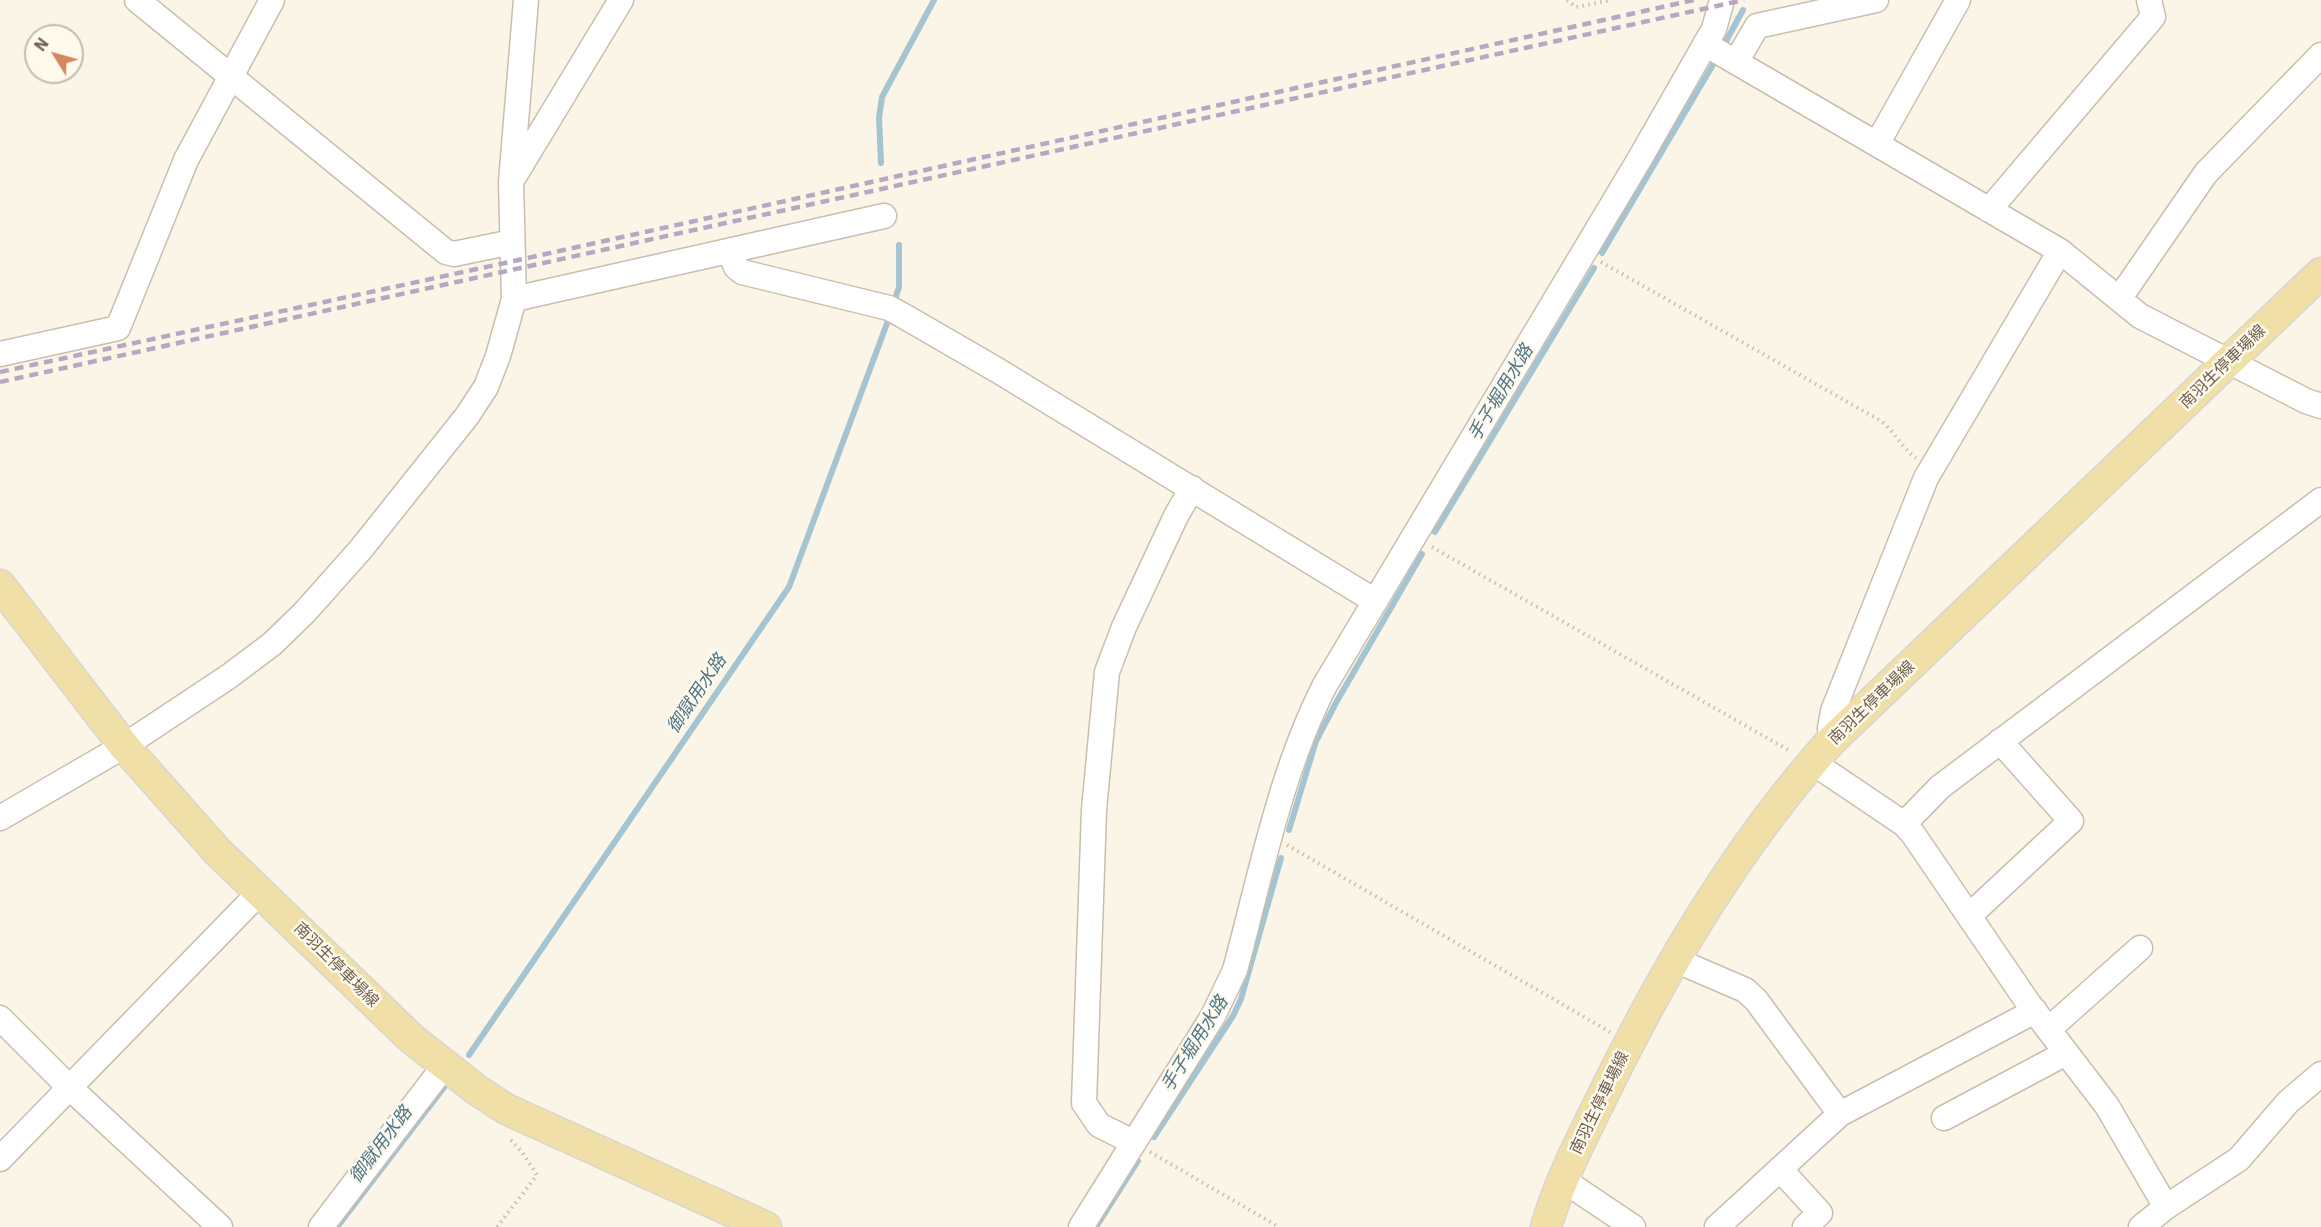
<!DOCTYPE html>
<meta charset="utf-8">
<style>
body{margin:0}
#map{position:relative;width:2321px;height:1227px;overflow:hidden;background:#faf5e7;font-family:"IBM Plex Sans",sans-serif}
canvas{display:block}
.north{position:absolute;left:24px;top:24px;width:60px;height:60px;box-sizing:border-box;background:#fdf9ed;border:2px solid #c5bbad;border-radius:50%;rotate:307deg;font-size:16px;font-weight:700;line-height:24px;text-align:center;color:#705f4e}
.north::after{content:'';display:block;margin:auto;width:21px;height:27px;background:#d5875b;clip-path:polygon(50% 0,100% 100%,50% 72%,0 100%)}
</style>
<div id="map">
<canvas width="2321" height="1227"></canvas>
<div class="north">N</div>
</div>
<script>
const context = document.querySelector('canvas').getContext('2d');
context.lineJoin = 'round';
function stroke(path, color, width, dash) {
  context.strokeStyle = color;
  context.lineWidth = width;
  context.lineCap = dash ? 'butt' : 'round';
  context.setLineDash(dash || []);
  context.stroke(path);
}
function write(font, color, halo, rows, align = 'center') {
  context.font = font + ' "IBM Plex Sans","Noto Sans JP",sans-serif';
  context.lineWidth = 5;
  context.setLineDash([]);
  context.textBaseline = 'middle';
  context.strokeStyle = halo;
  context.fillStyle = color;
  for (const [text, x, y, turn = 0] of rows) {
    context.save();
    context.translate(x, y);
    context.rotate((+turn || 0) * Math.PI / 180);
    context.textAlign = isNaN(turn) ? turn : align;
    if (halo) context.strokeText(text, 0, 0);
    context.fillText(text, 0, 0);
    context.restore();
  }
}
stroke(new Path2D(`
 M1724,45L1743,10
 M881,163L879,118L882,97L934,0
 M1602,253L1714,63
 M894,302L899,287V245
 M1435,532L1594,268
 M1289,830L1316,741L1337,701L1422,554
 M469,1055L789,587L889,318
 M1154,1137L1233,1016L1241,999L1281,858
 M337,1227L449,1081
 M1096,1227L1138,1161`), '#a5c4d1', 6);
const minor = new Path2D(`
 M137,0L446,252L454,254L512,242
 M1705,44L2060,251L2140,316L2306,401L2321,406
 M1736,62L1757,26L1876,0
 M1877,144L1958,0
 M515,175L621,0
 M1989,210L2153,17L2149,0
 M730,252L736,267L742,272L889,308L902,315L997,370L1375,601
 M514,299L884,216
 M2119,299L2206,173L2321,55
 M0,354L118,328L186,160L272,0
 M1831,741L1830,728L1833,711L1926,478L2060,251
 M1812,762L1904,824L1913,834L2029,1004L2107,1106L2166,1207
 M0,818L124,746L228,677L272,644L305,612L361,549L467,416L486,387L498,356L514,299L511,182L526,0
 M1904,824L1940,787L2321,500
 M1969,916L2071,821L2000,741
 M1673,959L1745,990L1756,1000L1840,1114L2035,1011
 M0,1018L69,1087L220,1227
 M2049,1029L2140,948
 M1944,1118L2066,1053
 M1133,1142L1099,1125L1084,1103L1094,810L1107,672L1124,627L1176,516L1192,488
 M0,1159L261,891
 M1780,1169L1820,1213L1805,1227
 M1563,1180L1633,1227
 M321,1227L445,1065
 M1081,1227L1213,1016L1235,970C1261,874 1280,773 1325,685L1639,160L1714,29L1722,0
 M1717,1227L1840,1114
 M2141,1227L2166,1207L2239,1159L2288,1102L2321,1074`);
const major = new Path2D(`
 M0,585L124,746L217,851L412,1039L477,1090L506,1109L766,1227
 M1546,1227C1560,1179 1584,1134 1606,1089C1667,965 1738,845 1831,741L2321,273`);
stroke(minor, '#cabeae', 27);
stroke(major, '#dad5d1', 33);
stroke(new Path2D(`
 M1567,0L1576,7L1612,0
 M1601,262L1881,421C1895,432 1901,447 1916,458
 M1432,547L1790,751
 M1287,845L1610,1032
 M1150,1152L1279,1227
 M497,1227L537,1175L522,1152L508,1137`), '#d0bca5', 4, [1.5, 4.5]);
stroke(minor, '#fff', 24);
stroke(major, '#f0dfa7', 30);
stroke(new Path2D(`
 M0,372L514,261L1694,0
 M0,382L1744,0`), '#b9a7c2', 4.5, [9, 6]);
write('16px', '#705f4e', '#fdf9ed', [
 ["南羽生停車場線",2223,367,-44],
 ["南羽生停車場線",1872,703,-44],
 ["南羽生停車場線",336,965,45],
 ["南羽生停車場線",1600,1103,-64]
]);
write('italic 18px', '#4e7687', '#fdf9ed', [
 ["手子堀用水路",1501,393,-59],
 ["御獄用水路",697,694,-56],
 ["手子堀用水路",1195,1044,-58],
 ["御獄用水路",381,1145,-53]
]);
</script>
